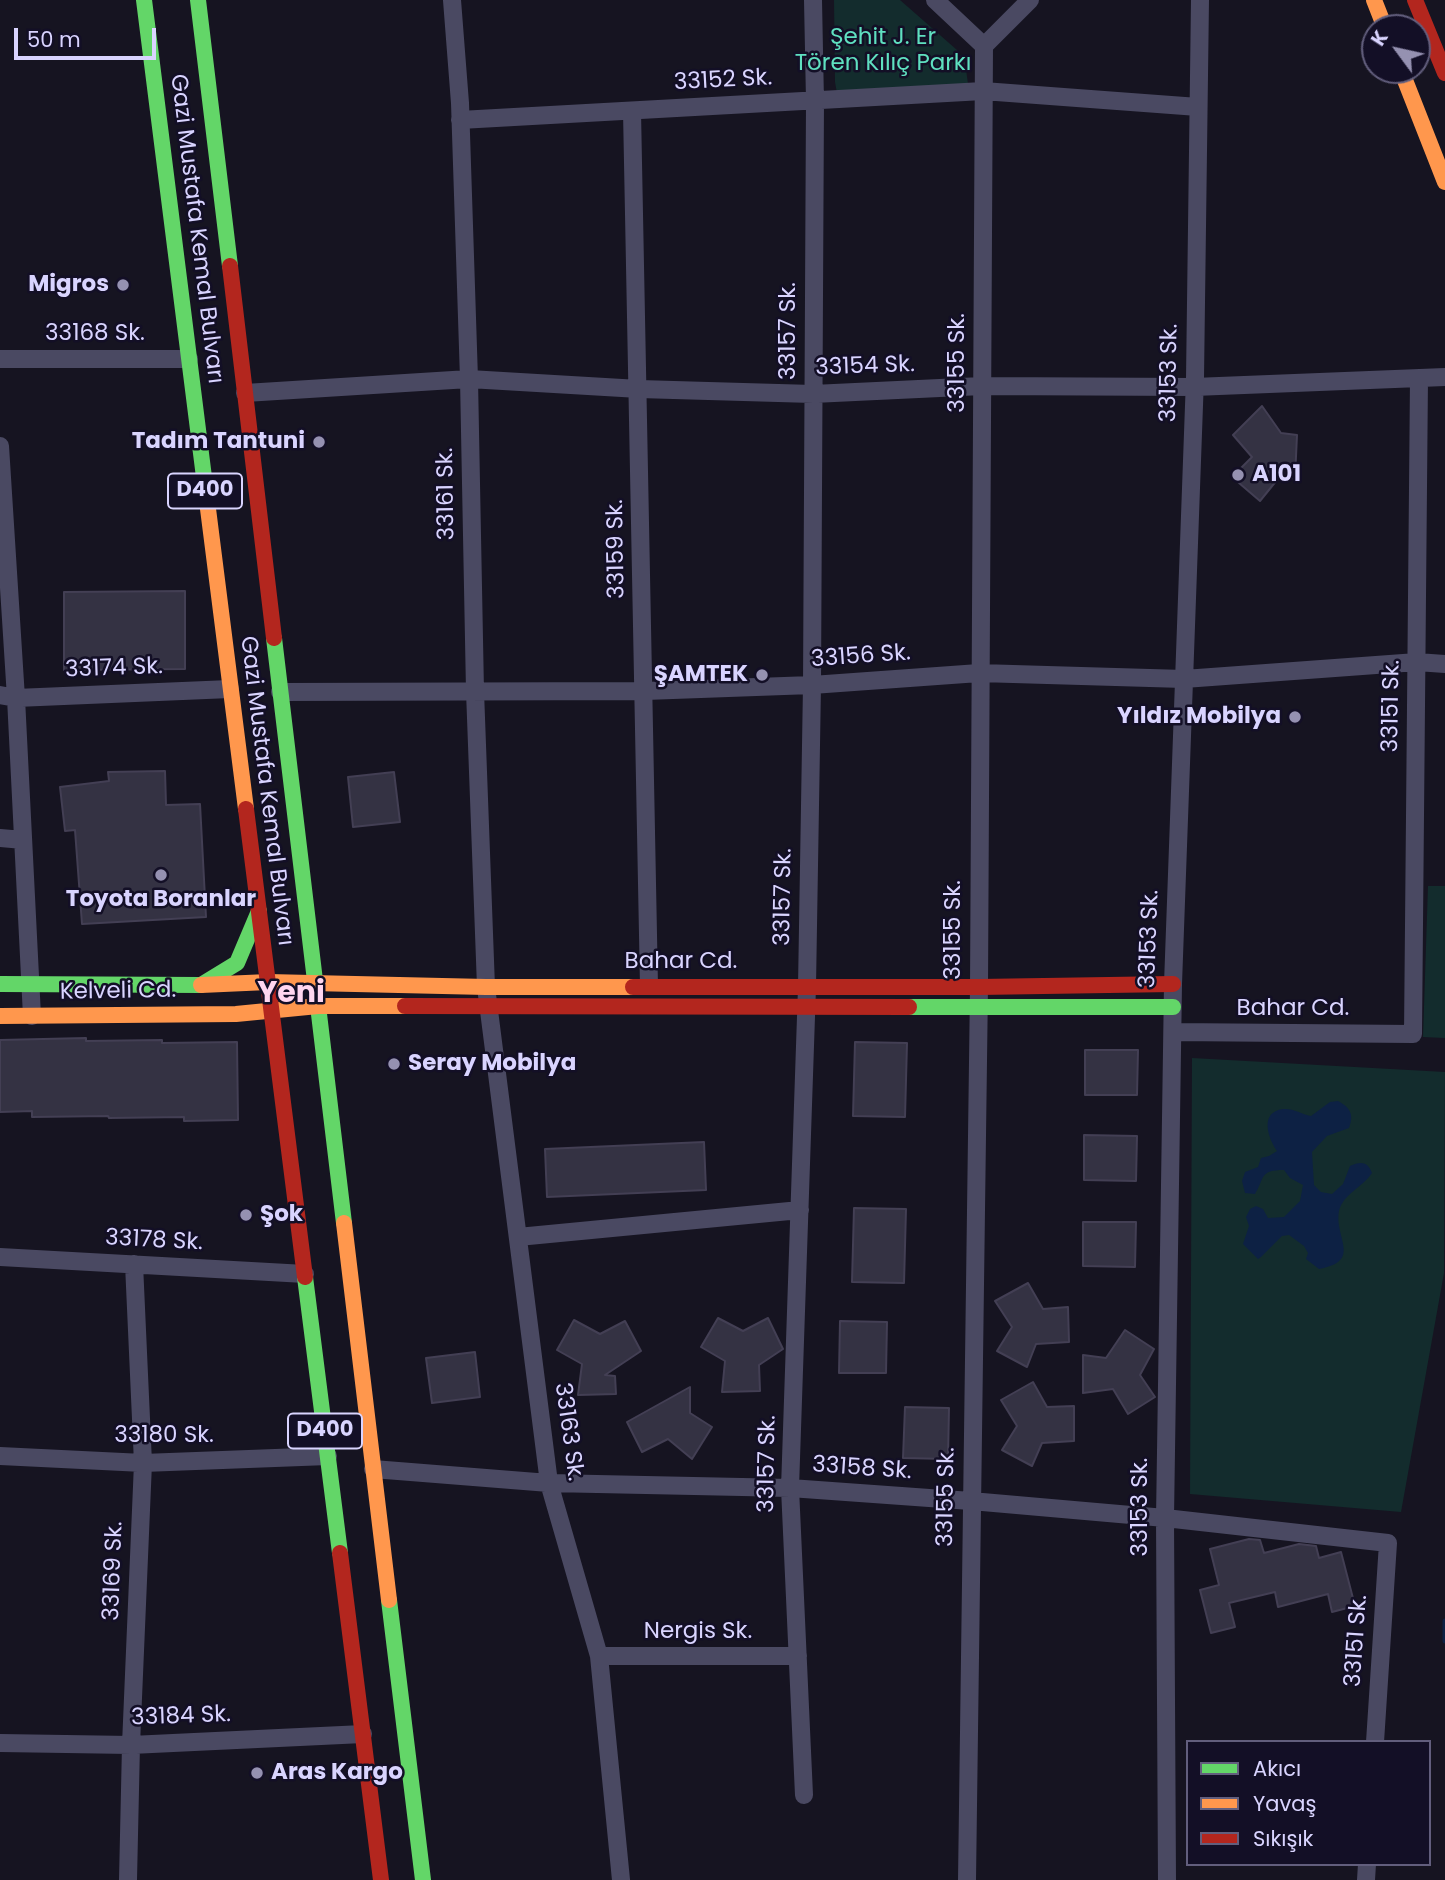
<!DOCTYPE html>
<meta charset="utf-8">
<style>
body{margin:0}
#map{position:relative;width:1445px;height:1880px;overflow:hidden;background:#161421;font-family:Poppins,sans-serif}
canvas{display:block}
.legend{position:absolute;left:1186px;top:1740px;width:245px;height:126px;box-sizing:border-box;background:#130f26;border:2px solid #625e7d;margin:0;padding:9px 12px;list-style:none;font-size:21px;color:#d9d4ff}
.legend li{display:flex;align-items:center;gap:14px;height:35px}
.legend b{width:35px;border:2px solid #625e7d}
.north{position:absolute;left:1361px;top:14px;width:70px;height:70px;box-sizing:border-box;background:#130f26;border:2px solid #625e7d;border-radius:50%;rotate:303deg;font-size:19px;font-weight:700;line-height:28px;text-align:center;color:#d9d4ff}
.north::after{content:'';display:block;margin:auto;width:24px;height:32px;background:#9591b1;clip-path:polygon(50% 0,100% 100%,50% 72%,0 100%)}
.scale{position:absolute;left:14px;top:28px;width:142px;height:32px;box-sizing:border-box;border:4px solid #d9d4ff;border-top:0;padding-left:9px;font-size:21px;line-height:24px;white-space:nowrap;color:#d9d4ff;-webkit-text-stroke:5px #130f26;paint-order:stroke}
</style>
<div id="map">
<canvas width="1445" height="1880"></canvas>
<ul class="legend">
<li><b style="height:9px;background:#63d668"></b>Akıcı</li>
<li><b style="height:9px;background:#ff974d"></b>Yavaş</li>
<li><b style="height:9px;background:#b3261e"></b>Sıkışık</li>
</ul>
<div class="north">K</div>
<div class="scale">50 m</div>
</div>
<script>
const context = document.querySelector('canvas').getContext('2d');
context.lineJoin = 'round';
function fill(path, color) {
  context.fillStyle = color;
  context.fill(path, 'evenodd');
}
function stroke(path, color, width, dash) {
  context.strokeStyle = color;
  context.lineWidth = width;
  context.lineCap = dash ? 'butt' : 'round';
  context.setLineDash(dash || []);
  context.stroke(path);
}
function write(font, color, halo, rows, align = 'center') {
  context.font = font + ' Poppins,sans-serif';
  context.lineWidth = 5;
  context.setLineDash([]);
  context.textBaseline = 'middle';
  context.strokeStyle = halo;
  context.fillStyle = color;
  for (const [text, x, y, turn = 0] of rows) {
    context.save();
    context.translate(x, y);
    context.rotate((+turn || 0) * Math.PI / 180);
    context.textAlign = isNaN(turn) ? turn : align;
    if (halo) context.strokeText(text, 0, 0);
    context.fillText(text, 0, 0);
    context.restore();
  }
}
fill(new Path2D(`
 M834,0H900L957,50L965,62L968,84L838,99L835,82Z
 M1428,886H1445V1038L1423,1037Z
 M1192,1058L1445,1072L1444,1273L1401,1512L1190,1494Z`), '#132c2d');
fill(new Path2D(`
 M1338,1101C1351,1108 1354,1115 1349,1128L1327,1136L1312,1152L1314,1185L1321,1192L1332,1194L1343,1184L1350,1166C1361,1161 1368,1162 1372,1173C1363,1187 1343,1194 1339,1211C1334,1238 1363,1261 1319,1269L1306,1259L1308,1253L1304,1246L1289,1235L1282,1236L1261,1257L1258,1259L1243,1244L1249,1226L1246,1217L1250,1209L1256,1206L1263,1209L1268,1218L1284,1217L1300,1201L1303,1185L1290,1178L1284,1170C1259,1170 1265,1178 1255,1194L1245,1193L1242,1181L1245,1172L1258,1167L1261,1158L1269,1156L1277,1151C1268,1138 1259,1112 1283,1109C1293,1108 1301,1114 1311,1116L1330,1102Z`), '#0d2144');
stroke(new Path2D(`
 M1445,1621V1641`), '#0d2144', 5);
const building = new Path2D(`
 M1262,406L1281,433L1297,435L1295,478L1277,480L1260,501L1232,477L1252,457L1233,435Z
 M185,591V669L64,670V592Z
 M165,771L166,805L200,804L206,917L82,924L75,830L65,831L60,787L109,781L108,772Z
 M394,772L400,822L353,827L348,777Z
 M86,1038V1041L162,1040V1043L237,1042L238,1120L184,1121V1117L109,1118L108,1116L32,1117V1111L0,1112V1040Z
 M855,1042L907,1043L905,1117L853,1116Z
 M1085,1050H1138L1137,1095H1085Z
 M1084,1135L1137,1136L1136,1181L1084,1180Z
 M704,1142L706,1190L547,1197L545,1149Z
 M854,1208L906,1209L904,1283L852,1282Z
 M1083,1222H1136L1135,1267L1083,1266Z
 M1028,1283L1043,1309L1068,1307L1069,1342L1036,1344L1027,1367L997,1351L1012,1327L995,1301Z
 M718,1318L743,1331L768,1318L783,1349L759,1365L760,1391L722,1392L725,1361L701,1347Z
 M574,1320L600,1334L625,1321L641,1351L605,1375L615,1376L616,1394L578,1395L582,1364L557,1350Z
 M840,1321L887,1322L886,1373H839Z
 M1125,1330L1154,1349L1140,1375L1155,1397L1128,1414L1113,1389L1083,1393V1355L1106,1358Z
 M475,1352L480,1397L432,1403L426,1358Z
 M1033,1382L1047,1407L1074,1406V1441L1042,1443L1032,1466L1002,1450L1017,1426L1001,1400Z
 M690,1387V1413L712,1427L692,1459L668,1439L642,1452L627,1422Z
 M905,1407L949,1408L948,1459L903,1458Z
 M1249,1539L1260,1540L1264,1553L1299,1544L1316,1546L1319,1558L1341,1552L1355,1606L1332,1612L1328,1594L1278,1607L1275,1592L1229,1603L1235,1627L1211,1633L1200,1590L1219,1585L1210,1549Z`);
fill(building, '#343243');
stroke(building, '#433f54', 2);
stroke(new Path2D(`
 M452,0L460,103L469,379L475,691L486,987L549,1483L599,1656L621,1880
 M935,0L984,46
 M632,111L649,986
 M460,120L983,91L1198,107
 M0,359H189
 M245,393L469,379L639,389L813,394L982,386L1194,387L1445,377
 M0,446L16,698L32,1016
 M280,692L645,691L812,685L979,673L1184,679L1417,662L1445,664
 M0,695L16,698L230,689
 M0,838L23,840
 M1173,1032L1413,1034L1419,378
 M518,1237L800,1210
 M0,1257L305,1274
 M0,1456L143,1463L328,1456
 M373,1469L549,1483L790,1488L971,1501L1165,1518L1388,1543L1375,1742
 M599,1656H798
 M0,1743L131,1745L363,1734
 M804,1795L790,1488L807,987L812,685L815,101L813,0
 M128,1880L131,1745L143,1463L134,1264
 M967,1880L979,987L984,46L1030,0
 M1167,1880L1165,1518L1173,984L1195,378L1200,0
 M1366,1880L1367,1864`), '#4a4962', 18);
stroke(new Path2D(`
 M144,0L206,493
 M198,0L230,266
 M274,638L344,1223
 M0,984L201,985L237,963L259,911
 M909,1007H1173
 M305,1277L340,1553
 M389,1600L423,1880`), '#63d668', 16);
stroke(new Path2D(`
 M1374,0L1385,28
 M1401,70L1445,182
 M206,493L246,809
 M201,985L268,982L486,987H633
 M0,1016L236,1014L318,1006H405
 M344,1223L389,1600`), '#ff974d', 16);
stroke(new Path2D(`
 M1415,0L1445,73
 M230,266L274,638
 M246,809L305,1277
 M633,987H979L1173,984
 M405,1006L909,1007
 M340,1553L381,1880`), '#b3261e', 16);
for (const [x, y, r, color] of [
 [123,285,7,"#9591b1"],
 [319,442,7,"#9591b1"],
 [1238,475,7,"#9591b1"],
 [762,675,7,"#9591b1"],
 [1295,717,7,"#9591b1"],
 [161,875,7,"#9591b1"],
 [394,1064,7,"#9591b1"],
 [246,1215,7,"#9591b1"],
 [257,1773,7,"#9591b1"]
]) {
  const dot = new Path2D();
  dot.arc(x, y, r, 0, 2 * Math.PI);
  context.fillStyle = color;
  context.fill(dot);
  stroke(dot, '#130f26', 2.5);
}
for (const [x, y, w] of [
 [205,491,74],
 [325,1431,74]
]) {
  const box = new Path2D();
  box.roundRect(x - w / 2, y - 17.5, w, 35, 5);
  context.fillStyle = '#130f26';
  context.fill(box);
  stroke(box, '#d9d4ff', 2);
}
write('bold 21px', '#d9d4ff', null, [
 ["D400",205,491],
 ["D400",325,1431]
]);
write('23px', '#5fe0c0', '#130f26', [
 ["Şehit J. Er",883,38],
 ["Tören Kılıç Parkı",883,64]
]);
write('23px', '#d9d4ff', '#130f26', [
 ["33152 Sk.",723,81,-3],
 ["Gazi Mustafa Kemal Bulvarı",196,229,83],
 ["33157 Sk.",789,331,-90],
 ["33168 Sk.",95,334],
 ["33155 Sk.",958,363,-90],
 ["33154 Sk.",865,367,-2],
 ["33153 Sk.",1170,373,-89],
 ["33161 Sk.",447,494,-91],
 ["33159 Sk.",617,549,-91],
 ["33156 Sk.",861,657,-4],
 ["33174 Sk.",114,669,-2],
 ["33151 Sk.",1392,706,-89],
 ["Gazi Mustafa Kemal Bulvarı",266,791,83],
 ["33157 Sk.",784,897,-89],
 ["33155 Sk.",954,930,-90],
 ["33153 Sk.",1150,939,-88],
 ["Bahar Cd.",681,962],
 ["Kelveli Cd.",118,992,-1],
 ["Bahar Cd.",1293,1009],
 ["33178 Sk.",154,1241,3],
 ["33163 Sk.",568,1432,82],
 ["33180 Sk.",164,1436],
 ["33157 Sk.",768,1464,-89],
 ["33158 Sk.",862,1469,4],
 ["33155 Sk.",947,1497,-89],
 ["33153 Sk.",1141,1507,-90],
 ["33169 Sk.",114,1571,-88],
 ["Nergis Sk.",698,1632],
 ["33151 Sk.",1357,1641,-86],
 ["33184 Sk.",181,1717,-2]
]);
write('bold 23px', '#d9d4ff', '#130f26', [
 ["Migros",109,285],
 ["Tadım Tantuni",305,442],
 ["A101",1252,475,"left"],
 ["ŞAMTEK",748,675],
 ["Yıldız Mobilya",1281,717],
 ["Toyota Boranlar",161,900,"center"],
 ["Seray Mobilya",408,1064,"left"],
 ["Şok",260,1215,"left"],
 ["Aras Kargo",271,1773,"left"]
], 'right');
write('bold 30px', '#ffd6f0', '#130f26', [
 ["Yeni",291,994]
]);
</script>
